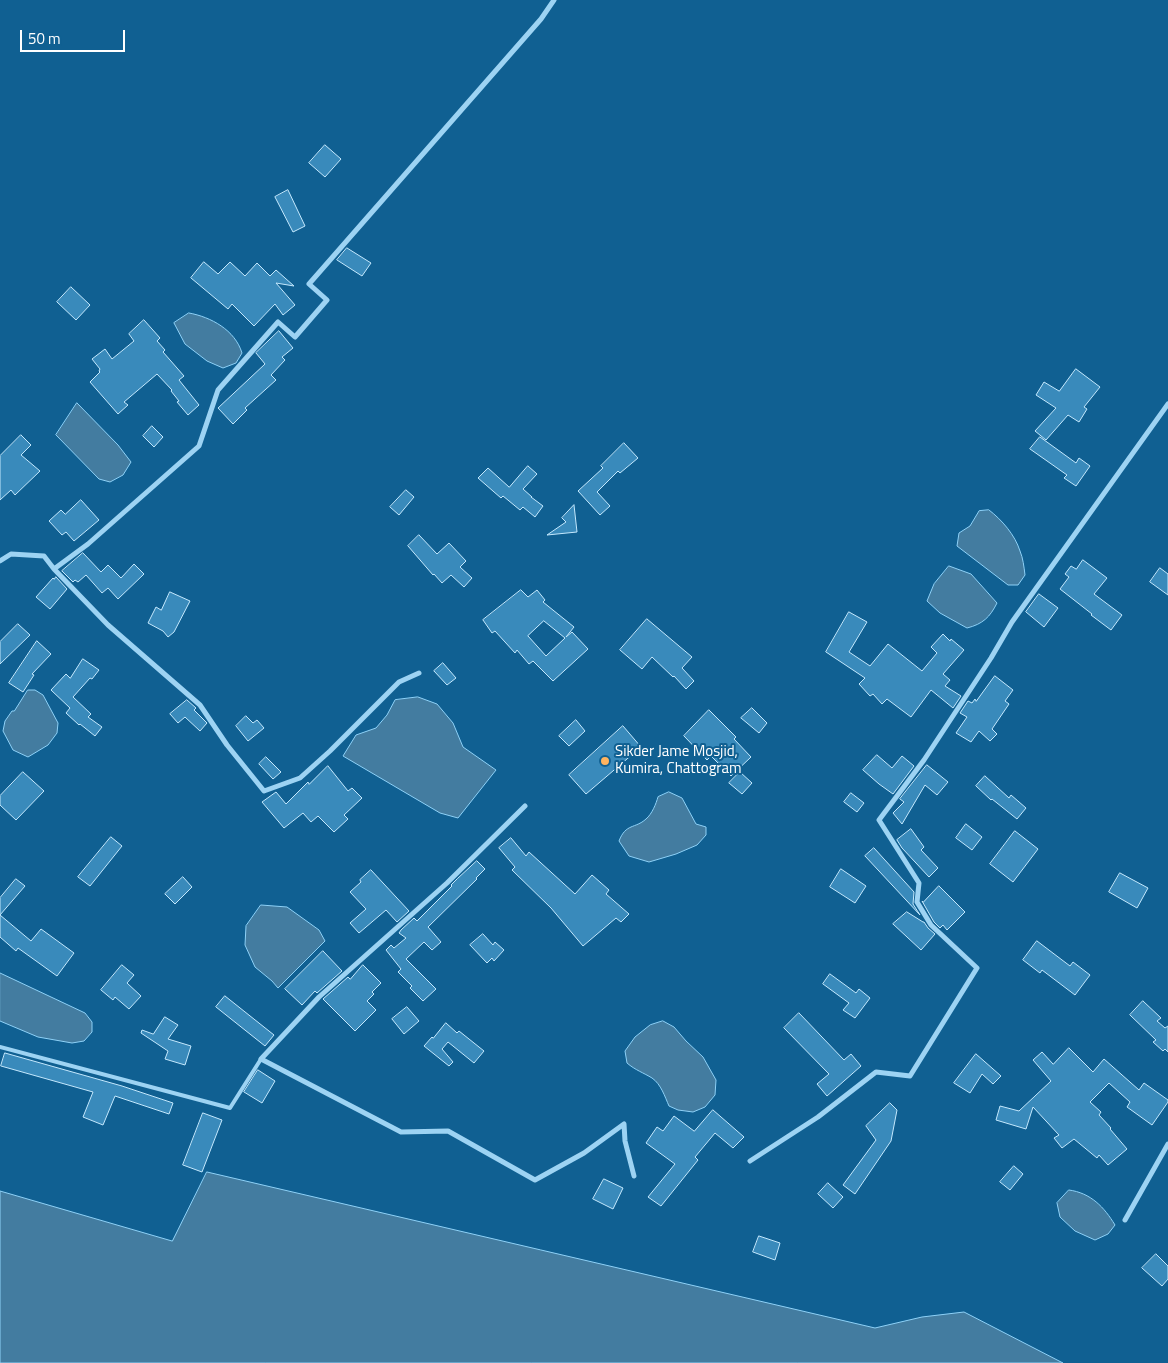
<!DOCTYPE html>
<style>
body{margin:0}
#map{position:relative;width:1168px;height:1363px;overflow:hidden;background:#106092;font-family:"Titillium Web",sans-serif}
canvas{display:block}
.scale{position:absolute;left:20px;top:30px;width:105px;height:22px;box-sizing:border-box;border:2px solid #fff;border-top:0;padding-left:6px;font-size:15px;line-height:18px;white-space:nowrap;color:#fff;-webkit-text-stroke:4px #106092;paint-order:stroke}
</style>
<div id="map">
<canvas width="1168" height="1363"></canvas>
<div class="scale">50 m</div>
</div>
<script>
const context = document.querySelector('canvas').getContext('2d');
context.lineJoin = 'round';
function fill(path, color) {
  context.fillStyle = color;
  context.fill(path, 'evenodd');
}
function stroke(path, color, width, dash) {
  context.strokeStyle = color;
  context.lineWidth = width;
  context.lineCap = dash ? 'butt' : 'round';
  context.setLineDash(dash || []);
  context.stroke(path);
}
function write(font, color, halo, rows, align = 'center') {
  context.font = font + ' "Titillium Web",sans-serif';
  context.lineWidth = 4;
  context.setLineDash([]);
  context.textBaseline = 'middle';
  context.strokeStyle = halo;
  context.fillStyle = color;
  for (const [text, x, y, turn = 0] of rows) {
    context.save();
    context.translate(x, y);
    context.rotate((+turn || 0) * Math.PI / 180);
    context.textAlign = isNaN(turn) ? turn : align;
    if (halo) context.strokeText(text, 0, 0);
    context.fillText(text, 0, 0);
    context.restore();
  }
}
const water = new Path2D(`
 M189,313C211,317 235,330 242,353L236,363L223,368L207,361L185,344L174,323Z
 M77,403L118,445L131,462L123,475L110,482L99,479L56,435Z
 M989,510C1002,520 1015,535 1020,551C1023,558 1024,567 1025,575L1018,585H1008L957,546L959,533L970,526L979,511Z
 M949,566L971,574L997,603C990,617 983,624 967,628L940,613L927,601L934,584Z
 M28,690H35L43,695L58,723L57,733L48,745L28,757L13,750L3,731L5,721L12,711H14Z
 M418,697L437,704L453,723L463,747L496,770L458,818L440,813L343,756L356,735L376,728L387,715L395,700Z
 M669,792L682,798L696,824L706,827V835L697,845L676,854L649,862L629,856L619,841C626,823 635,829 646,819C652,814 656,804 658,797Z
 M261,905L287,907L319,930L325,941L278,988L272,981L255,967L245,945L246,926Z
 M0,973L85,1013L92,1022V1032L84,1041L72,1043L38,1037L0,1021Z
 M663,1021L674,1027L686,1041L703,1057L716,1080L715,1095L705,1107L693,1112L678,1110L669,1106C665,1097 661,1084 652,1078C644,1073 635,1070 627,1063L625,1051L635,1037L650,1025Z
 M207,1172L875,1328L922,1317L964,1312L1063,1363H0V1191L172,1241Z
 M1069,1190C1091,1193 1104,1207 1115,1225L1108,1234L1095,1240L1075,1231L1060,1217L1057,1203Z`);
fill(water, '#437ca0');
stroke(water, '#8ed1f7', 1);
const building = new Path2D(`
 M325,145L341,159L325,177L309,163Z
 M288,190L305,226L293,232L275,197Z
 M347,248L371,263L362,276L337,260Z
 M204,262L218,274L230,262L245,276L257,263L270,276L276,270L294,286L276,283L295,305L283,315L275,304L254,326L232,304L228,309L191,278Z
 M71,287L90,305L76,320L57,302Z
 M144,320L160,338L157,341L165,350L163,352L184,376L179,380L199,405L188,415L177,402L179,401L171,391L172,390L157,374L124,402L128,405L118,414L90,382L100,372L99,371L100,369L92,359L105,349L112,359L134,341L129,334Z
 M279,331L293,348L282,357L285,360L271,375L276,380L245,408L247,410L233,424L218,408L265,364L256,353Z
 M1076,369L1100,387L1084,407L1087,409L1079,422L1068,415L1046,440L1035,431L1056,408L1036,395L1044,382L1059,391Z
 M152,426L163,437L154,447L143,436Z
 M21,435L31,445L21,455L40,471L15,495L11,490L0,500V456Z
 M1040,437L1076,463L1079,458L1090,466L1076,486L1064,478L1067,475L1030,449Z
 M624,443L638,458L620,473L618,471L597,492L610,506L600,515L578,491L603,468L601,466Z
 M528,466L537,474L523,489L532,497H531L543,506L535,517L523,507L520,510L503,496L501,498L478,478L488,468L509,487Z
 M406,490L414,497L399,515L390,507Z
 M81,500L99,520L74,541L66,532L62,535L49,521L61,510L65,514Z
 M574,505L577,532L547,535L566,522L562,518Z
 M419,535L437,554L449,543L466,561L460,567L472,578L464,587L451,575L442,583L434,574L433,575L408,546Z
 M83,553L101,572L108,565L121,578L134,564L144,574L118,599L108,588L102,593L86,575L78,582L75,580L73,582L62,571Z
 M1083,560L1107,578L1094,594L1122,615L1111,630L1091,615L1092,614L1060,589L1069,577L1065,574L1071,566L1076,569Z
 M1160,568L1168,574V595L1150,582Z
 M56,577L67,589L50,609L36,597L53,578L54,579Z
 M521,590L528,597L537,590L545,600L543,602L574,627L566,637L572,632L588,649L553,681L533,661L529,664L517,650L515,653L495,631L492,633L483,620ZM544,621L565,638L546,656L528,636Z
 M170,592L190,601L174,632L168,637L163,631L148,623L156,607L161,610Z
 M1039,594L1058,608L1044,627L1026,612Z
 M849,612L867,622L849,652L870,666L888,644L922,671L937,653L931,647L943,634L950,641L951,639L964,650L943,674L950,680L945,686L961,696L953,708L931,690L911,717L887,699L882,704L873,694L870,696L859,684L865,678L826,652Z
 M647,619L692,657L682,668L694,681L686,689L674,676L673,677L652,657L642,669L620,650Z
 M18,624L30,635L0,664V642Z
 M37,641L51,654L32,674L34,675L23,692L9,683Z
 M83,659L99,670L92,679L90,678L73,697L91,714L88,717L102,727L95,736L80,724L79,725L66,713L70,708L51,690L66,674L70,678Z
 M443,663L456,678L447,685L434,671Z
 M995,676L1013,690L1005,701L1009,704L992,729L997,734L990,741L979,731L971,742L956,733L967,717L960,713L968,701L972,703L975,699L976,701Z
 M187,700L196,708L194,710L207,723L200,731L185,717L178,723L170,714Z
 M752,708L767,723L759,733L741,718Z
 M709,710L736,737L734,739L751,757L731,776L711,756L707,760L684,736Z
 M246,716L253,723L257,720L264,728L248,741L236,726Z
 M576,720L585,731L569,746L559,736Z
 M623,726L641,747L586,794L569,775Z
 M877,755L892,768L902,756L914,766L893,794L879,784L863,770Z
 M266,757L281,772L273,779L259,764Z
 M927,765L948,782L937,795L925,785L902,824L893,813L904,802L900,799Z
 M328,766L348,791L352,788L362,798L344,815L348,819L334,832L318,816L311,822L303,813L284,828L262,802L276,792L286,804L308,782L309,784Z
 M23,772L44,791L16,820L0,805V796Z
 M740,772L752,783L742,794L729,783Z
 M985,776L1009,798L1011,795L1026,808L1017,819L992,799L991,800L976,786Z
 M851,793L864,803L857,812L844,802Z
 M966,824L982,837L972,850L956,838Z
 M911,829L924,847L921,850L938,868L929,877L902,848L897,840Z
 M1015,831L1038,849L1013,882L990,864Z
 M111,837L122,846L90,886L78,877Z
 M511,838L526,856L529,852L575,894L592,875L609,890L606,894L629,914L621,922L616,918L583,946L551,908L512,870L515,867L499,848Z
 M874,848L914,892L913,904L920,915L865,856Z
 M477,861L485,869L476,878L477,879L428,927L441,942L432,950L424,942L406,959L436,989L423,1001L410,988L412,986L398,972L401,969L386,950L391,945L394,948L406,938L399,933L401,930L414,918L417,921L452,886L451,885L457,879Z
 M841,869L866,886L855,903L830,887Z
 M371,870L409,911L397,922L386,910L359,933L350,923L366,909L350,892L361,882L360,880Z
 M1120,873L1148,888L1137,908L1109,892Z
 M183,877L192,887L175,904L165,894Z
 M16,879L25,886L0,915L31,941L41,929L74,953L57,976L18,948L16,951L0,937V898Z
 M939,886L965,912L947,930L943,925L940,928L934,922L922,901L923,902Z
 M907,912L923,922H924L928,928L935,934L921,950L893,924Z
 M483,934L493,945L495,942L504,950L494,961L492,958L487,963L470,945Z
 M1037,941L1070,966L1073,962L1090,975L1075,995L1042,970L1040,973L1023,960Z
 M323,951L342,971L317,993L315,991L302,1005L285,989Z
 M122,965L134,975L127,983L141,996L129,1009L115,997L113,1000L101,990Z
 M363,965L381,983L372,992L374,994L367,1001L376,1010L355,1031L323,999L348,977L350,979Z
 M830,974L856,993L859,989L870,998L855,1018L843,1010L849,1003L823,984Z
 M225,996L274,1035L265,1046L216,1007Z
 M1143,1001L1161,1018L1157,1021L1165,1028L1168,1026V1052L1165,1049L1163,1051L1153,1042L1156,1040L1130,1015Z
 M407,1007L419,1021L404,1034L392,1019Z
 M799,1013L844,1060L851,1054L861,1066L827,1096L817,1084L829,1074L784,1028Z
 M165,1017L178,1025L168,1039L191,1046L185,1065L165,1059L168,1051L141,1033L142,1030L153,1034Z
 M446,1023L457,1033L459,1031L484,1051L474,1063L448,1042L442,1049L453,1062L449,1066L424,1046L432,1037L433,1038Z
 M1069,1048L1093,1072L1104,1059L1139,1090L1144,1083L1168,1100V1102L1152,1125L1127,1107L1130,1102L1109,1083L1090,1102L1101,1112L1099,1115L1111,1128L1110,1129L1127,1149L1108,1165L1099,1155L1097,1158L1074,1139L1062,1148L1054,1138L1059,1135L1033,1107L1026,1129L996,1120L1000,1106L1019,1111L1051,1081L1033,1060L1042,1052L1053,1064Z
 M5,1053L122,1086L173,1103L169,1114L115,1096L103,1125L83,1117L93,1092L1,1066Z
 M976,1054L1001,1076L993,1084L982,1074L970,1093L954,1083Z
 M258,1070L275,1081L262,1103L244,1092Z
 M890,1103L897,1110L891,1141L855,1194L843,1185L876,1140L866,1126Z
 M713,1110L744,1137L733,1148L715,1133L695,1157L698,1160L661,1206L648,1197L675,1164L646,1143L657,1127L663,1131L674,1116L694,1131Z
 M203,1113L222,1120L202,1172L183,1165Z
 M1014,1166L1023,1174L1010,1190L1000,1182Z
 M604,1179L623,1188L613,1209L593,1199Z
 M828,1183L843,1197L833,1208L818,1194Z
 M759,1236L780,1243L775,1260L753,1252Z
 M1156,1254L1168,1266V1279L1162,1286L1142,1268Z`);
fill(building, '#398abb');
stroke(building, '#c4e8fd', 1);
stroke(new Path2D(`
 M0,1047L230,1108L261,1059`), '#9dd3f3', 4);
stroke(new Path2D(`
 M0,561L11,554L44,556L54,569
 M419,673L399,682L330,751L300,778L264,791L227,745L200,705L108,625L54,569L88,544L199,446L218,390L278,322L295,337L327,300L309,284L541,19L554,0
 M525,806L447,883L319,997L261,1059L401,1132L448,1131L535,1180L584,1153L624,1124L625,1141L634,1176
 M750,1161L818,1117L876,1072L910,1076L977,968L931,925L917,902L919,883L879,820L924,760L991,658L1012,622L1168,404
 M1125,1220L1168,1144`), '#9dd3f3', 5);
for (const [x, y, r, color] of [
 [605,761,5,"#ffb45f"]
]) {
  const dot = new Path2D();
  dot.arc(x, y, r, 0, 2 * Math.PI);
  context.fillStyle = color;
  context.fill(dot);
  stroke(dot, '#106092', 2);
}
write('15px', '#fff', '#106092', [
 ["Sikder Jame Mosjid,",615,752],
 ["Kumira, Chattogram",615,769]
], 'left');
</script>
